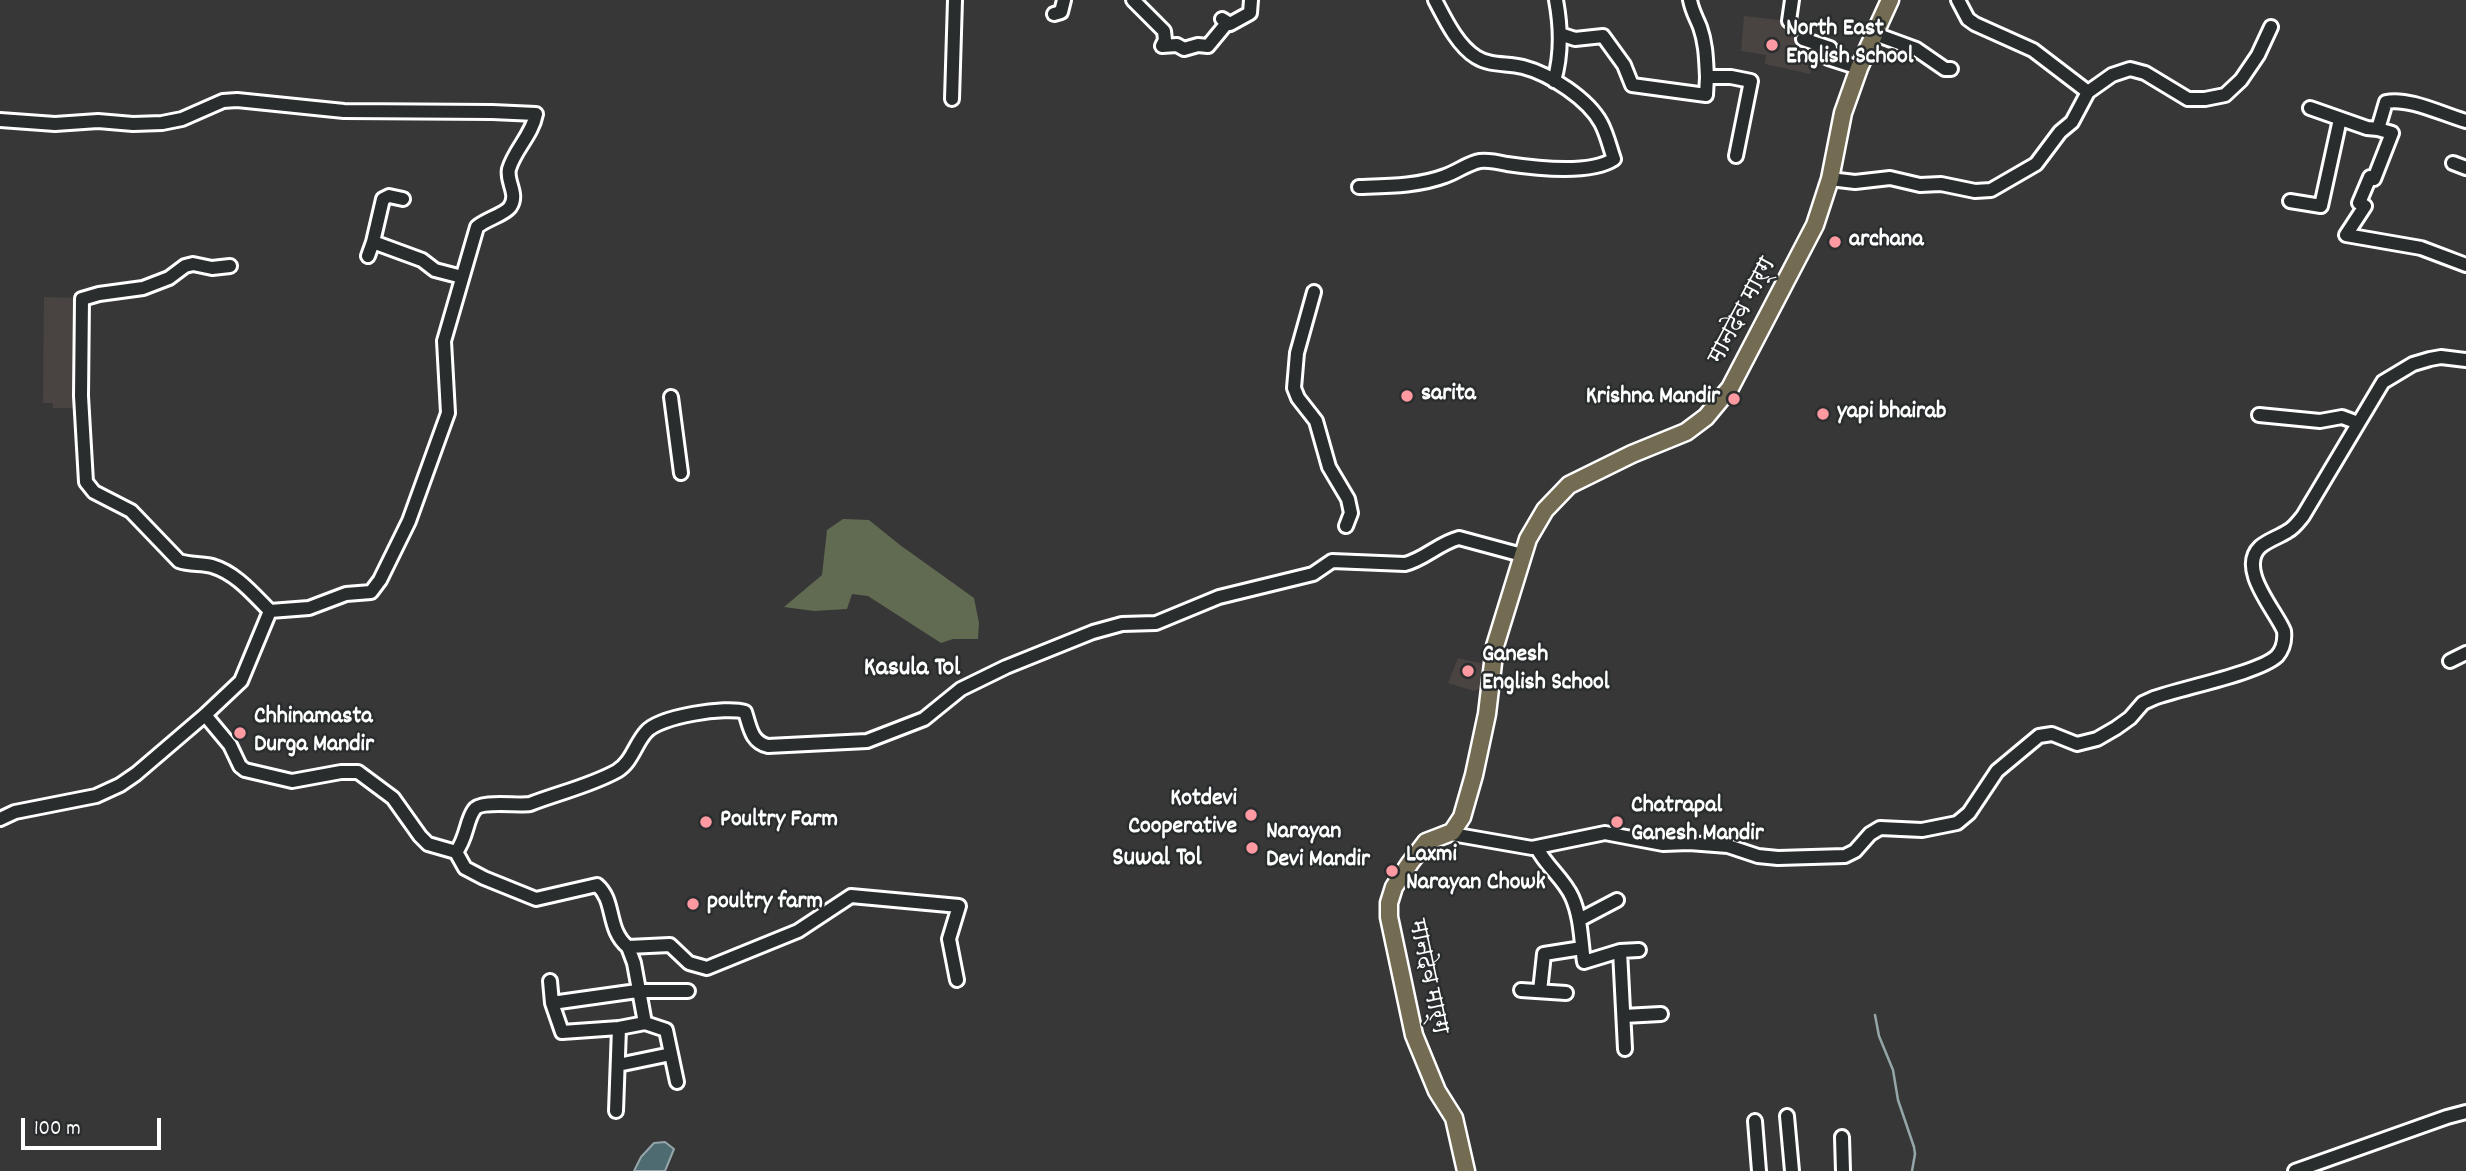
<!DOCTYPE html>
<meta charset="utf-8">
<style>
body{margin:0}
#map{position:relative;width:2466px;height:1171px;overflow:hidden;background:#383737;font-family:Dekko,sans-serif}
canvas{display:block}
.scale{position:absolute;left:21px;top:1118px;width:140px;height:32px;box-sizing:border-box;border:4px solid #fff;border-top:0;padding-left:9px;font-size:21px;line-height:24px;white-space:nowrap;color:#fff;-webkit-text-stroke:5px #2a2d2e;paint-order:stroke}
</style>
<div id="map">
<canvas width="2466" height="1171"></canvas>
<div class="scale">100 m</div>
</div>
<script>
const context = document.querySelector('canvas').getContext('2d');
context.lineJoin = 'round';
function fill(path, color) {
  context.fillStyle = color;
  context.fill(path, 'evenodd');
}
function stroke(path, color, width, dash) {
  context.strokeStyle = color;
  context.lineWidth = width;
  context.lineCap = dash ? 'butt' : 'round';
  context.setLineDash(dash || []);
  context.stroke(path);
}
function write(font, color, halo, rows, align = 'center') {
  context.font = font + ' Dekko,"Playpen Sans Deva",sans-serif';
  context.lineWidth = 5;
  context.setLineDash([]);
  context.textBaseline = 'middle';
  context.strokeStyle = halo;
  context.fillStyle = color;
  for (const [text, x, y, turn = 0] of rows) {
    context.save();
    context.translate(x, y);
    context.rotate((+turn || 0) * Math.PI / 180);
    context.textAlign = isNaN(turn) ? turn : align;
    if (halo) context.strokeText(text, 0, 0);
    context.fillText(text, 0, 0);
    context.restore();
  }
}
fill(new Path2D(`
 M1744,16L1806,23L1798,62L1812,66L1810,74L1765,64L1766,55L1741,51Z
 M44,297L76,298L79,403H74V408H53V403H43Z
 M1458,658L1483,664L1480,688L1474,691L1448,683Z`), '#494442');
fill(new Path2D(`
 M843,519L869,520L900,545L974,598L979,623L978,639H953L941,643L868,596L852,594L847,609L814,611L784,607L822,575L827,530Z`), '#616b52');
const water = new Path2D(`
 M665,1142L674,1149L665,1171H634L641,1157L654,1143Z`);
fill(water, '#4e6b71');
stroke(water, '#95a6aa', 2);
stroke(new Path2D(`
 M1875,1015L1879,1036L1893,1070L1898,1100L1914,1147L1915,1154L1912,1171`), '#95a6aa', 2.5);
const minor = new Path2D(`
 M1133,0L1164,31L1165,40L1162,46L1177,45L1184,49L1198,45L1208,46L1227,23
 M1690,0C1692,11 1696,17 1700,27C1706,44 1706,59 1707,77
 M1958,0L1968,19L1975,24L2033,50L2088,92
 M1054,14L1061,12L1064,0
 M1222,19L1230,24L1250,13L1251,0
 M1789,21L1792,0
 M1560,34L1575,39L1603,36L1624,65L1632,85L1706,95L1707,77H1731L1751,81L1736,156
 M1875,34L1916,49L1945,69H1951
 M1803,39L1830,48L1828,58L1859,68
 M1554,81C1562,54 1561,27 1556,0
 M952,99L955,0
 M2310,108L2367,128L2378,129
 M0,120L55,124L98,121L133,124L162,123L182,119L223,101L237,100L344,111L492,112L536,114C532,135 515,149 509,169C506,182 519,194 510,207C504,215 486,219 477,227L444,341L448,413L409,521L380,580L371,592L346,594L309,608L270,611C253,594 236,573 212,566C201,563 190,565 179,561L131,511L94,492L86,482L81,396L82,299L99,294L143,288L169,278L185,266L193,264L212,268L230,266
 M2466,121C2444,115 2409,97 2386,102L2378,129L2392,133L2374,179L2370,177L2359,203L2365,206L2346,235L2421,248L2466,265
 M2453,163L2466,168
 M1830,179L1855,182L1890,178L1920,185L1941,184L1975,191L1991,190L2036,164L2060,132L2072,122L2088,92L2112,75L2130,69L2145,73L2188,99H2205L2225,95L2241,80L2258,55L2271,27
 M1359,187C1387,186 1419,186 1445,176C1457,172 1468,163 1480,161C1489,160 1498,162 1507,164C1534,168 1590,175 1614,159C1610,148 1607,134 1601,123C1588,99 1550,74 1523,67C1507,63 1490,66 1476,57C1457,45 1445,19 1435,0
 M2290,201L2321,206L2340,119
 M373,242L383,199L389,196L403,199
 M368,256L373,242L422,260L435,270L462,277
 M1314,292L1297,353L1294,388L1298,398L1316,421L1329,467L1348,499L1351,513L1346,526
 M671,397L681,473
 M2259,415L2320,421L2342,417L2358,423
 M2450,661L2466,653
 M205,715L230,745L240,766L245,770L292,781L341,772H358L393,798L420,836L428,844L456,852L465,868L484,878L536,899L597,885C616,901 606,929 628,947L670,945L689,963L707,968L798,931L851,896L959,906L949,939L957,980
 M0,819L15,812L96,796L120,785L136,774L205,715L241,681L270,611
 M1446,833L1532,848L1605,833L1663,844L1689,843L1728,846L1758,856L1778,858L1845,856L1855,851L1870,834L1880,828L1922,830L1957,823L1969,813L1997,771L2039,736L2052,734L2077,744L2097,739L2116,728L2130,718L2143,703L2154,698C2181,688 2259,673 2277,656C2284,648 2285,640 2284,631C2276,611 2237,569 2260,547C2268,540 2279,537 2288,531C2294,528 2299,521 2303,516L2383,382L2413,364L2430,359L2441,357L2466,360
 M1537,848C1546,866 1564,879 1572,897C1581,917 1581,941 1584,962L1620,951L1639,950
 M456,852C467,838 466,821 474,810C480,800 517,806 530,804C558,793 590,786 617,771C632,762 635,744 646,732C659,716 727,706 745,712C750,727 751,742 768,746L867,741L924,719L961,689L1006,667L1093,632L1122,624L1156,623L1219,597L1313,574L1332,561L1405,564C1425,559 1439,543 1459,538L1522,555
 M1579,920L1617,900
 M628,947L634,963L645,1023
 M1620,951L1625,1049
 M550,981L552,1003L562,1032L619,1028L645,1023L666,1030L677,1082
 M1521,990L1566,993
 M1540,991L1544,954L1582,948
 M552,1003L637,991H688
 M1624,1016L1661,1014
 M618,1065L671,1054
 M616,1111L619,1028
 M1787,1116L1792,1171
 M1755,1121L1759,1171
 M1842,1137L1843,1171
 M2295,1171L2447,1117L2466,1112`);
const major = new Path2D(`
 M1466,1171L1454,1118L1437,1091L1414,1035L1389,917V903L1394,887L1410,863L1426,842L1452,832L1462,817L1474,775L1487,714L1495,646L1528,539L1545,510L1569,485L1632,454L1686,432L1706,417L1730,388L1815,225L1830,179L1843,113L1859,68L1890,0`);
stroke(minor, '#fff', 18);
stroke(major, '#fff', 21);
stroke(minor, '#2a2d2e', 12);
stroke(major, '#736b52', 16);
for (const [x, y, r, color] of [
 [1772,45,7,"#ff9aa2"],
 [1835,242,7,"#ff9aa2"],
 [1407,396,7,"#ff9aa2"],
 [1734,399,7,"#ff9aa2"],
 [1823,414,7,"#ff9aa2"],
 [1468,671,7,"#ff9aa2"],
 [240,733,7,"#ff9aa2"],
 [1251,815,7,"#ff9aa2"],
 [706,822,7,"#ff9aa2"],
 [1617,822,7,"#ff9aa2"],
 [1252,848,7,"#ff9aa2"],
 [1392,871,7,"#ff9aa2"],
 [693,904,7,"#ff9aa2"]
]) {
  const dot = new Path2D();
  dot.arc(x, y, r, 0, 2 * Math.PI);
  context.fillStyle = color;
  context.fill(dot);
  stroke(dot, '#2a2d2e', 2.5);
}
write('bold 24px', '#fff', '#2a2d2e', [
 ["North East",1786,31],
 ["English School",1786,59],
 ["archana",1849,242],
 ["sarita",1421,396],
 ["Krishna Mandir",1720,399,"right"],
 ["yapi bhairab",1837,414],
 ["Ganesh",1482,657],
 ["English School",1482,685],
 ["Chhinamasta",254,719],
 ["Durga Mandir",254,747],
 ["Kotdevi",1237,801,"right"],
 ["Cooperative",1237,829,"right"],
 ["Chatrapal",1631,808],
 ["Ganesh Mandir",1631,836],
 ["Poultry Farm",720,822],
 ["Narayan",1266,834],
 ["Devi Mandir",1266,862],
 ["Laxmi",1406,857],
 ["Narayan Chowk",1406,885],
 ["poultry farm",707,904]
], 'left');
write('24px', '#fff', '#2a2d2e', [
 ["मानदेव मार्ग",1744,312,-62],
 ["मानदेव मार्ग",1426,977,78]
]);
write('bold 26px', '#fff', '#2a2d2e', [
 ["Kasula Tol",912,670],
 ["Suwal Tol",1157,860]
]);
</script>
